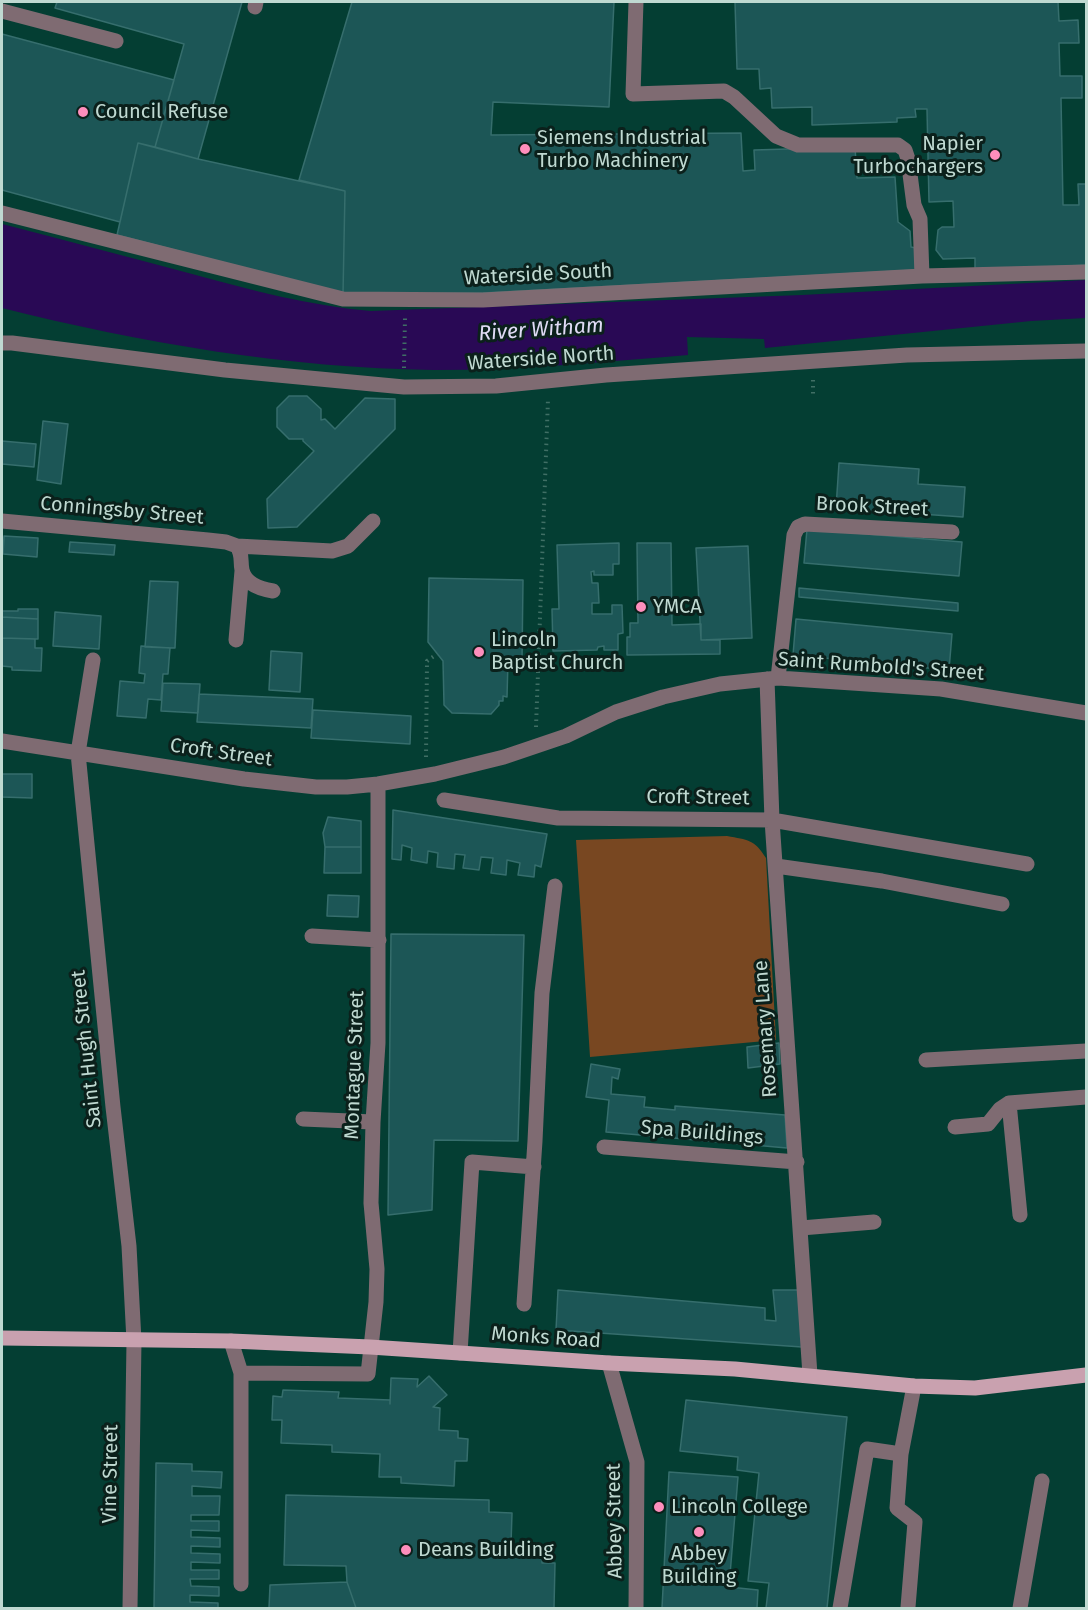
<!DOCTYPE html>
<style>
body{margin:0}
#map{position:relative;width:1088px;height:1610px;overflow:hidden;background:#043e33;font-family:"Fira Sans",sans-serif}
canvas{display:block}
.frame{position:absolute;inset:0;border:3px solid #bfd9d1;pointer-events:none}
</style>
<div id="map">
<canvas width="1088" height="1610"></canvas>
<div class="frame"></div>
</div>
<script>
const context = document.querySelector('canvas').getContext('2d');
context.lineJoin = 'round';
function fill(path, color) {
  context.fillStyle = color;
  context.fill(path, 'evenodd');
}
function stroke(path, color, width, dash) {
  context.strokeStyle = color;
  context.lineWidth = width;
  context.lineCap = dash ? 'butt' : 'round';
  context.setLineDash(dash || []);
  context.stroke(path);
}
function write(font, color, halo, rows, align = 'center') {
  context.font = font + ' "Fira Sans",sans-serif';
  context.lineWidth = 6;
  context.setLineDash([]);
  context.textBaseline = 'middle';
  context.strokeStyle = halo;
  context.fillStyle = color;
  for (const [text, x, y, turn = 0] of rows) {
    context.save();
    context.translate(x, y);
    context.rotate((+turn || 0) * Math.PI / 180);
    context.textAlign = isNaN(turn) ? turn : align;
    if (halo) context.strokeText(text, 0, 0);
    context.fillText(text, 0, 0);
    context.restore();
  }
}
fill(new Path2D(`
 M727,836C748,840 754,839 766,858L776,1040L590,1057L576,840Z`), '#784721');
fill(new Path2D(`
 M2,224C65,240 128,257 192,274C251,290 310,306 371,311L802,295L1086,280V318L1031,321L765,348L764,339L687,337L688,355C603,362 519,370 434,370C288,368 142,343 2,308Z`), '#290955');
const building = new Path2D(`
 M57,2H242L198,159L155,147L184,44L55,8Z
 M352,2H614L609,107L493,102L491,135L741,133L743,171L755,170L754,150L855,147L857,178L895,177L898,222L910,231L911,247L916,248L917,270L483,293L343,294L345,191L299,180Z
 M735,2H1058L1059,21L1078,20L1079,43H1059L1060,76H1082V98H1061L1063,205H1079L1078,184H1086V265L975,271V258L943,259L936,250L938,230L942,227H954L953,201L929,202L927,109H915L916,117L897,118V122L812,125V107L772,108L771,88L760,89L759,69H737Z
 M2,34L174,80L155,147L138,143L120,222L2,190Z
 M138,143L198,159L345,191L343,294L117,235Z
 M289,396H307L321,409V420L325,419L335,429L365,398L395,399V429L297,527L268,528L267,499L314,451L303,441V439H289L277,427V408Z
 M43,421L68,424L61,484L37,480Z
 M2,441L36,444L34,467L2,464Z
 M839,463L919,469L918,484L965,487L963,517L836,508Z
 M807,529L962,542L959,576L804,563Z
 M4,536L38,538L37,557L3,554Z
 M70,542L115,545L114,555L69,552Z
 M619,543V564H613V575H594V571L591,572L592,583H598L599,603H592V614H612V605H622L623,633L618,634V650H604V646L598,647L597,650L553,651L552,609H559L557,545Z
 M637,543H671L672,625L701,624V640H720V654L627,655V637H630V623H638Z
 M748,546L752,638L701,640L696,548Z
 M429,578L523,580L522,661H508L507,697L503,696V701H499V705L491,714L452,713L444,705L443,661L428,642Z
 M150,581L178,582L175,648L145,647Z
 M799,588L958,603V611L799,597Z
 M18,609H38V619L2,617V611H18Z
 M55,612L101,616L99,649L53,646Z
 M2,617L38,619V639L2,638Z
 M796,619L952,634L949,670L793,655Z
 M2,638L35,639V648H42L41,671L12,670V667L2,666Z
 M141,646L170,648L168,674H163L161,700L148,699L146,718L117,716L120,681L144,683L145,674L139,673Z
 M271,651L302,653L300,692L269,690Z
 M163,683L200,684L198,713L161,711Z
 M199,694L313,699L311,728L197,722Z
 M313,710L411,716L410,744L311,738Z
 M2,774H32V798L2,797Z
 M393,810L547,834L541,867L535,865L534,877L518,875L520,863L507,860L506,875L491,873L493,858L481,857L479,870L463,868L465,855L455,854L454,869L437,867L438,853L428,851L427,863L411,860L412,848L402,845L401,860L392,859Z
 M328,817L361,821V847H325L323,833Z
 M325,847H361V873H324Z
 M328,895L359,896L358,917L327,916Z
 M391,934L524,935L518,1141L434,1140L432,1210L388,1215Z
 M779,1043L780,1064L748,1068L747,1047Z
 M591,1064L620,1069L618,1079L612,1077L611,1094L645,1097L644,1107L675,1110V1106L785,1115L787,1148L606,1132L609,1100L586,1097Z
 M558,1290L765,1308V1320L776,1321L773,1290H799L802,1347L556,1330Z
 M429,1376L447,1395L433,1407L440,1408L439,1430L458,1431V1438L468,1439L467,1461H455L454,1486L401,1483V1477H379L380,1454L332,1452V1445L281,1443L282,1420H272L273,1396L282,1397L283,1390L339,1392L338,1398L390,1400V1404L391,1378L418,1379L417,1387Z
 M686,1400L847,1417L827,1608H766L769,1583L748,1581L759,1473L737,1470L738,1457L680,1451Z
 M156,1463L192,1464V1471L222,1472L221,1488L192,1486V1496H220L219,1515H191V1521H219V1531L191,1530V1537L220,1538V1547L191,1546V1553L220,1554V1563L191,1562V1570H219V1579H190L191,1586L219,1587V1596L190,1595V1602L218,1603V1608H154Z
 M669,1472L738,1477L729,1587L758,1590L757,1608H662Z
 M286,1495L489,1500V1512L512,1513L511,1544L542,1555V1563H555L554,1608H356L347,1582L346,1566L284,1565Z
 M347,1582L356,1608H269L270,1585Z`);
fill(building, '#1c5656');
stroke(building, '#366e6d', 1.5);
stroke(new Path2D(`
 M404,368L405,318
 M813,380V396
 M536,727L548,399
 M426,757L427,661L437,654`), '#406f65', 4, [1.5, 4.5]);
stroke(new Path2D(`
 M636,2L633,94L724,91L734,97L776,136L798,145H898L905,150L908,159L914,205L920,219L922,276
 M255,7L256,2
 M2,11L116,41
 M2,213L343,299L483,300L922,276L1086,272
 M2,343H12L225,370L404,387L496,386L606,375L907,355L1086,351
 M2,521L208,540L226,542L237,546L332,551L348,546L373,521
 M237,546C243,555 240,560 242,570C245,584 261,589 273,591
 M236,640L242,571
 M93,660L78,753L113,1107L129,1246L134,1341L130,1608
 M778,678L794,535L798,527L805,524L952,532
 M767,679L772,820L810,1375
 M2,741L244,779L316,787H347L378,784L435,774L504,757L566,736L616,712L663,697L720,684L778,678L941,689L1086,713
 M444,800L558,818L772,820L1027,864
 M776,866L882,881L1002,904
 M312,936L379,940
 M926,1060L1086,1051
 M1009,1103L1020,1215
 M303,1119L373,1122
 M955,1127L988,1124L1000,1109L1009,1103L1086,1097
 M604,1147L797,1162
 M801,1228L874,1222
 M524,1304L535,1141L542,993L555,886
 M231,1341L241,1373L368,1374L376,1302L377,1269L371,1203L373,1122L378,1043V784
 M460,1353L472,1162L534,1167
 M609,1363L637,1462L636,1608
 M241,1584V1373
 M908,1607L915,1522L897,1508L901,1454L914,1386
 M840,1608L867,1449L901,1454
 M1020,1608L1042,1481`), '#7f6b72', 15);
stroke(new Path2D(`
 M2,1338L231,1341L370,1347L609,1363L735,1369L914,1386L975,1388L1086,1375`), '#c9a1af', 15);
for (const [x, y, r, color] of [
 [83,112,6,"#fe8ebc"],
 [525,149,6,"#fe8ebc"],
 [995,155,6,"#fe8ebc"],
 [641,607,6,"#fe8ebc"],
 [479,652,6,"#fe8ebc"],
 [659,1507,6,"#fe8ebc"],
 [699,1532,6,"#fe8ebc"],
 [406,1550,6,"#fe8ebc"]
]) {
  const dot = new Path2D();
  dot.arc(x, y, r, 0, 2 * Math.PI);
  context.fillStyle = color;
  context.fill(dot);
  stroke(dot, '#0b201b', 2);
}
write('20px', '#bfd9d1', '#0b201b', [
 ["Council Refuse",95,112],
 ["Siemens Industrial",537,138],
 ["Turbo Machinery",537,161],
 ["Napier",983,144,"right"],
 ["Turbochargers",983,167,"right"],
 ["YMCA",653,607],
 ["Lincoln",491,640],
 ["Baptist Church",491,663],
 ["Lincoln College",671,1507],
 ["Deans Building",418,1550],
 ["Abbey",699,1554,"center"],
 ["Building",699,1577,"center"]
], 'left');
write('20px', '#bfd9d1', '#0b201b', [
 ["Waterside South",538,275,-3],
 ["Waterside North",541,359,-4],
 ["Brook Street",872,507,3],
 ["Conningsby Street",122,511,5],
 ["Saint Rumbold's Street",881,667,4],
 ["Croft Street",221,753,8],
 ["Croft Street",698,798,1],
 ["Rosemary Lane",766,1029,-94],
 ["Saint Hugh Street",87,1049,-96],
 ["Montague Street",355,1065,-88],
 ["Spa Buildings",702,1133,5],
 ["Monks Road",546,1338,4],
 ["Vine Street",111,1474,-89],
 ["Abbey Street",615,1521,-91]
]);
write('italic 21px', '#e0dbf5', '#0b201b', [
 ["River Witham",541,330,-4]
]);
</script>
